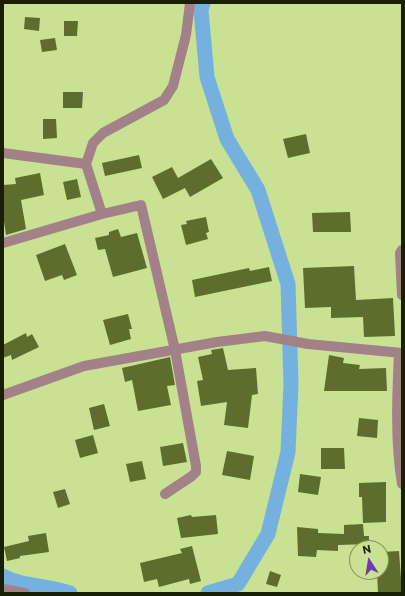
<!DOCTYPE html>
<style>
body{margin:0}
#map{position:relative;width:405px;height:596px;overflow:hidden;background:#c9e193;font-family:Commissioner,sans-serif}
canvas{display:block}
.frame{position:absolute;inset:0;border:4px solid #181f02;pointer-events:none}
.north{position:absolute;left:349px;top:540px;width:40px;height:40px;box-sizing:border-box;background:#c9e193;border:1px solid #829359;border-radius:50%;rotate:348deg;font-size:11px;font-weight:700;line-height:16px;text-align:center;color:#181f02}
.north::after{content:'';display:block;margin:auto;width:14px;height:18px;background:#7239af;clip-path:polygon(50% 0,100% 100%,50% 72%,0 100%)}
</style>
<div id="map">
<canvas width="405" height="596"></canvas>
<div class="frame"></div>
<div class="north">N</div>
</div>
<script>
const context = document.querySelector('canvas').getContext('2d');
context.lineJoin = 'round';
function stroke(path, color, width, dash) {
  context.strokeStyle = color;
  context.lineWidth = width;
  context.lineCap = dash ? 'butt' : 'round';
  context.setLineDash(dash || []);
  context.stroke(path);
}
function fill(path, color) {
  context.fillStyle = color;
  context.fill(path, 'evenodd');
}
stroke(new Path2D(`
 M203,3L201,10L207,77L227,139L258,190L288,284L291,384L288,452L268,534L238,584L208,593
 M3,576C23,587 48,585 70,593`), '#74b1df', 15);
fill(new Path2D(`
 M25,17L40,18L39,31L24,29Z
 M64,21H78L77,36H64Z
 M55,38L57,50L42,52L40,40Z
 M63,92H83L82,108H63Z
 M43,119H56L57,138L43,139Z
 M306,134L310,153L288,158L283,139Z
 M139,155L142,168L105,176L102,163Z
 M211,159L223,178L190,197L185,188L163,199L152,177L172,167L178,178Z
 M40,173L44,195L21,200L26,229L6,235L3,215V185L16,184L15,178Z
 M77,179L81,197L67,200L63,182Z
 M350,212L351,232H313L312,213Z
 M206,217L209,232L206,233L208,239L186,245L181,225L187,224L186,221Z
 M118,229L121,237L137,233L147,268L113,277L105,249L98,250L95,238L109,235V232Z
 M65,244L77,275L64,280L62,275L45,281L36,255Z
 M354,266L356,300L393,298L395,336L364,337L363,317L331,318V307L305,308L303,268Z
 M269,267L272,281L195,297L192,280L249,268L250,271Z
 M128,314L132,329H129L131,339L110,345L103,320Z
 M26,333L27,337L32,334L39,347L12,360L11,355L3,358V345Z
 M223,348L228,370L256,368L258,394L252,395L248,428L224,425L227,402L201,406L197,381L203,380L198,357L212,354L211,350Z
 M329,355L344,358L343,363L360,365L359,369L386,368L387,391H324Z
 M170,357L175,385L167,386L171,405L138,411L132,380L125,382L122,368Z
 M104,404L110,426L94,430L89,408Z
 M359,418L378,420L377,438L357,436Z
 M93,435L98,453L80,458L75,440Z
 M183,443L187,462L163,466L160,447Z
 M321,448H344L345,469H321Z
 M227,451L254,456L250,480L222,475Z
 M142,461L146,479L130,482L126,464Z
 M300,474L321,477L318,495L298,492Z
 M386,482V522L363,523L362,497H359V483Z
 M65,489L70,504L58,508L53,492Z
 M191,515L192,517L216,515L218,534L181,538L177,518Z
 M363,524L364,536H369V544L338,545V551L317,550L316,557L298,556L297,527L318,529V533L344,534V525Z
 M46,533L49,552L20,556V558L7,561L4,547L29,541L28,536Z
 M192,546L201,581L190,584L189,579L159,587L157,579L144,582L140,563L182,553L180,549Z
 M399,551L402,593H378L377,572H381V552Z
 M270,571L281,575L277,587L266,584Z`), '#5c6e2d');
stroke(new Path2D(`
 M3,153L86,164
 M102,214L86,164L93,143L103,133L164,100L173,86L186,35L190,3
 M3,243L102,214L141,205L175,350L196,466V472L192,476L165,494
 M402,250L400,253L402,295
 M399,353C397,397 395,441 402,484
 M3,395L84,366L217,342L265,336L308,344L402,353
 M3,589L25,593`), '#a28189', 10);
</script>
